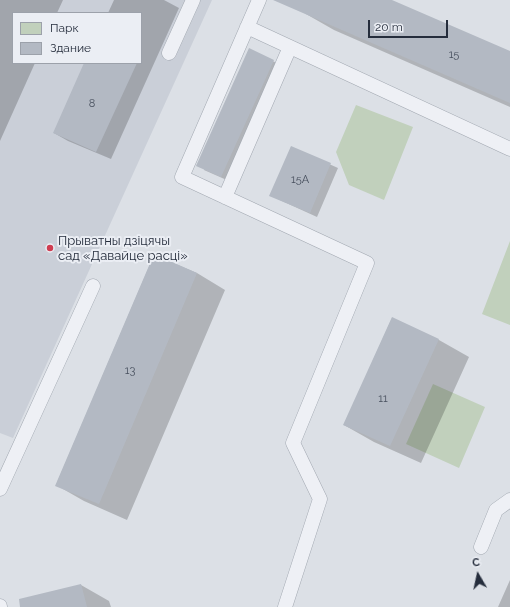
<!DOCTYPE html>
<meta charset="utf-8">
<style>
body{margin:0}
#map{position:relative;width:510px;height:607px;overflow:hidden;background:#dce0e6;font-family:Raleway,sans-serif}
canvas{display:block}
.legend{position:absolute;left:12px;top:12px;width:130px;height:52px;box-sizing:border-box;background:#ebeef4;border:1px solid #9ca1aa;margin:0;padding:5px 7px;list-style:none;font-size:12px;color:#252d3c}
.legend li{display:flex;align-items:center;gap:8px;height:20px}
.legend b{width:20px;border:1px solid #9ca1aa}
.north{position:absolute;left:458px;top:555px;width:40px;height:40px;-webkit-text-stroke:3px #ebeef4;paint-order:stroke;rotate:351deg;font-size:11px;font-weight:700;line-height:16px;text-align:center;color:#252d3c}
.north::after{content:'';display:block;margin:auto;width:14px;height:18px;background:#252d3c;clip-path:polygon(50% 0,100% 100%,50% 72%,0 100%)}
.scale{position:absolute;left:368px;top:20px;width:80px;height:18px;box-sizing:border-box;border:2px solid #252d3c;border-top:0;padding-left:5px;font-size:12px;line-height:14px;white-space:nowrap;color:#252d3c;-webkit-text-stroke:3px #ebeef4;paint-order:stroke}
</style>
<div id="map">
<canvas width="510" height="607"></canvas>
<ul class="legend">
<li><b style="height:11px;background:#c1d0bc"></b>Парк</li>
<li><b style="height:11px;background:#b3b9c3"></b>Здание</li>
</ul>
<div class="north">С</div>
<div class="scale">20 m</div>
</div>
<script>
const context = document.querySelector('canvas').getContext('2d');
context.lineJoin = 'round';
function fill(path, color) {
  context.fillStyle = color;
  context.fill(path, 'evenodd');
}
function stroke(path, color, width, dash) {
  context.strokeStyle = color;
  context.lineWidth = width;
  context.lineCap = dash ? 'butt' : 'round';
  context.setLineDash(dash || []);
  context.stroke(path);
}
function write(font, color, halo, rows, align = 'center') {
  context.font = font + ' Raleway,sans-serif';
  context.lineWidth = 4;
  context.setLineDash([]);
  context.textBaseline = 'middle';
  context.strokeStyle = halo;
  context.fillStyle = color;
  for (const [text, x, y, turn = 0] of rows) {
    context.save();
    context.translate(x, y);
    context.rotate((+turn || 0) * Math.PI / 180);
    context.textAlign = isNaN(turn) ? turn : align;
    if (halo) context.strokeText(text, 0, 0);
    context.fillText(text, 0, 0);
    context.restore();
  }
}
fill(new Path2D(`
 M0,0H212L13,438L0,433ZM13,13H141V63H13Z`), '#cacfd8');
fill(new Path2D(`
 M356,105L413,127L384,200L349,185L336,152Z
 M510,241V325L482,314Z
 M433,384L485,407L459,468L406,444Z`), '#c1d0bc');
fill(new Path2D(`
 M0,0H63L57,13H13V63H35L0,141Z
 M114,0H164L179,8L111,159L68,141L54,133L85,63H141V13H108Z
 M312,0H389L510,52V107L334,30L306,14Z
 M249,50L281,65L229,181L204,170Z
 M291,147L338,168L317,217L271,196Z
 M154,255L197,273L225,290L127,520L84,501L56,485Z
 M392,318L439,340L469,357L421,463L374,442L344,425Z
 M510,580V607H498Z
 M81,585L109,601L111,607H41Z`), '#0003');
fill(new Path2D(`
 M273,0H392L510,51V103Z
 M249,48L274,60L221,177L196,166Z
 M84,63H137L96,152L53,133Z
 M291,146L331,163L310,213L269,196Z
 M154,254L197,273L99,504L55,486Z
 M392,317L439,339L390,446L343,425Z
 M81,584L87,607H20L19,599Z`), '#b3b9c3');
const service = new Path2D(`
 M259,0L182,177L367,263L293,443L320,499L285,607
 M247,27L510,149
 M169,53L193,0
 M225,197L290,47
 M0,489L93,286
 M481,547L496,510L510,500
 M0,606V607`);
stroke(service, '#a1a7b0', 15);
stroke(service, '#eef0f5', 14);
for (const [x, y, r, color] of [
 [50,248,4,"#cf3d51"]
]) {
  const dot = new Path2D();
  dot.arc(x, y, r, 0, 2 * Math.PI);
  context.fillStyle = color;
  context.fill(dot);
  stroke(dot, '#ebeef4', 1.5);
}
write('11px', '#48505e', null, [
 ["15",454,55],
 ["8",92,104],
 ["15А",300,180],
 ["13",130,371],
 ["11",383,399]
]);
write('13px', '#252d3c', '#ebeef4', [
 ["Прыватны дзіцячы",58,241],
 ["сад «Давайце расці»",58,256]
], 'left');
</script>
